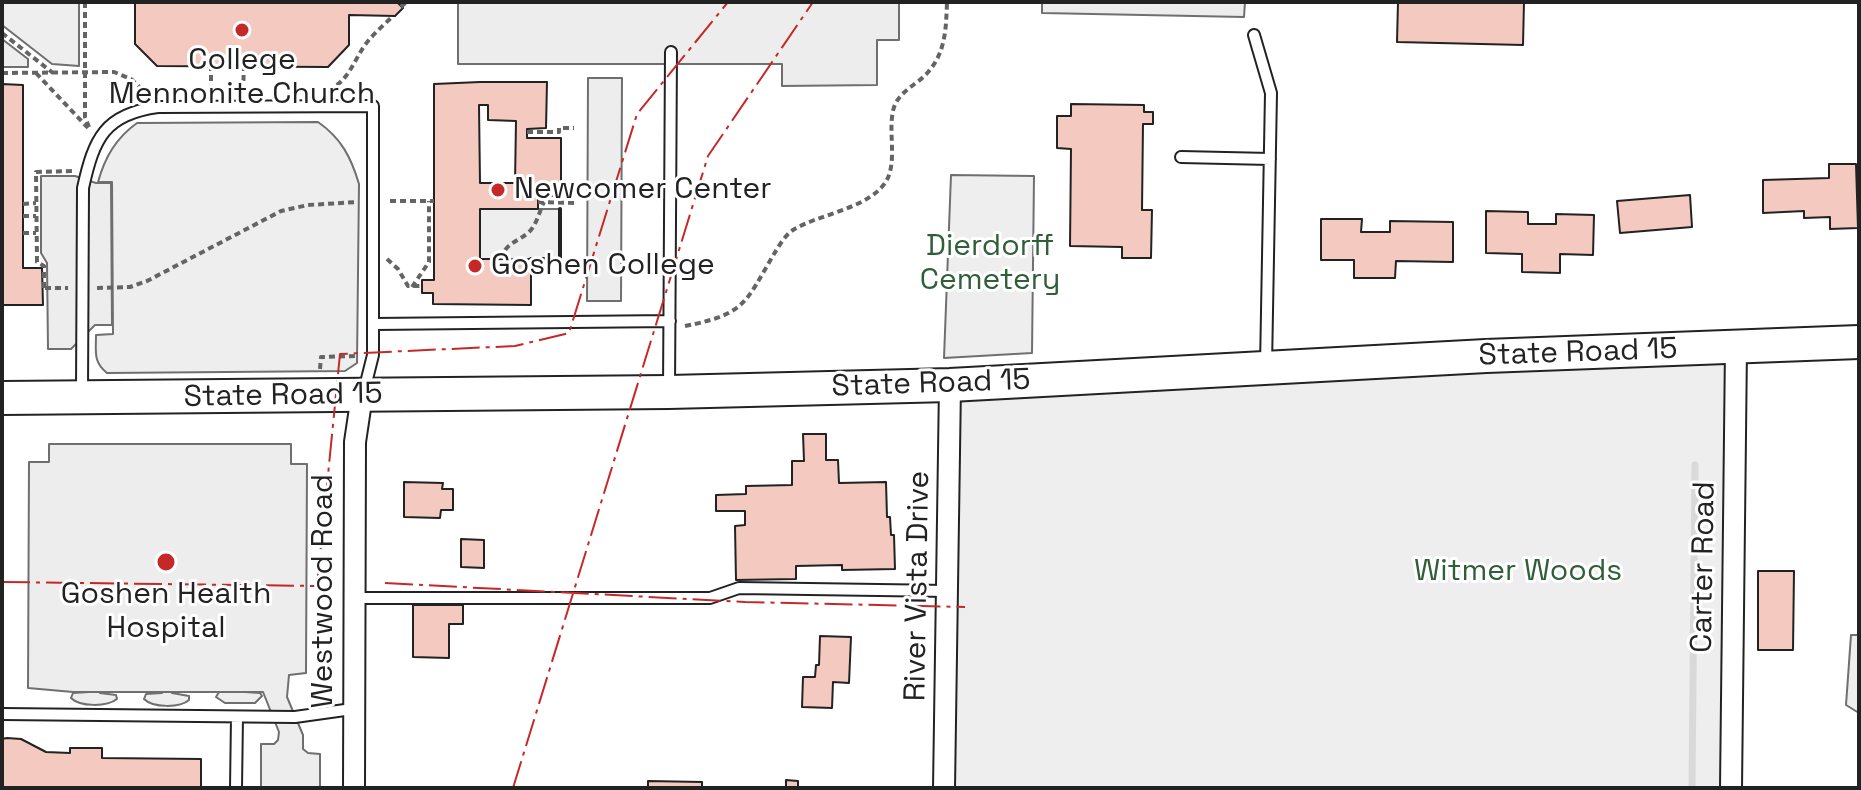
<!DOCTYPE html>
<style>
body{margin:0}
#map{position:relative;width:1861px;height:790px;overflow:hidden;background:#fff;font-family:"Space Grotesk",sans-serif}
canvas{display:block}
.frame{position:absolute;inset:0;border:4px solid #222;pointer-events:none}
</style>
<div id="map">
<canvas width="1861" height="790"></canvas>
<div class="frame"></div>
</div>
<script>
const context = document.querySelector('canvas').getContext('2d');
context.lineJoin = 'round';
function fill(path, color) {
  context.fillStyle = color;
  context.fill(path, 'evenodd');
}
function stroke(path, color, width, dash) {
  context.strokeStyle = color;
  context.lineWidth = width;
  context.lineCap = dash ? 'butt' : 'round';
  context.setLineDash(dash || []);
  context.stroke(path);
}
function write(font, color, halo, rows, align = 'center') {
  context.font = font + ' "Space Grotesk",sans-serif';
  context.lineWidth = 6;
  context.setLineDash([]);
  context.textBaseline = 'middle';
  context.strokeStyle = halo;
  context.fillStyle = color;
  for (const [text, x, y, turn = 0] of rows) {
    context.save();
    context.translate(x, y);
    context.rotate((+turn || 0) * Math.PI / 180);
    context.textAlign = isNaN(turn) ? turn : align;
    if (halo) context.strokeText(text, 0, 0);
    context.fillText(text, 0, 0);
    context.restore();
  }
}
const green = new Path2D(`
 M2,2H79V66L52,64L2,25Z
 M2,39L28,59V67H2Z
 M318,122C341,138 351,157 359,184L357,363L345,371L107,373C93,362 96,352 96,335L113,334L112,182H98C105,157 116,138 137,123Z
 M951,175L1034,176L1032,353L944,358Z
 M480,209H560V259H480Z
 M1736,347L1731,788H944L950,385Z
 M89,499L100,500V693L116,695L117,699C107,707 80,707 71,698L73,693L89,692Z
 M246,499L245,692L260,693L262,696L255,703H225L216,697L219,692H234Z
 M162,500H173L172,693L189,696V700C180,708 153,708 144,699L146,694L162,693Z
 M1851,635H1859V713L1846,705Z`);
fill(green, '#eee');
stroke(green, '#6f6f6f', 2);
const parking = new Path2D(`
 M458,2H899V40H877V85L782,86V64H458Z
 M1042,2H1245L1244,17L1042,13Z
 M588,78H622L621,301H587Z
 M41,176H75L96,183H111L112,325H95L71,349H48L47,263L41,253Z
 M49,444H291V464H307L306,673L289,675L287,697L303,735V749L308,753L320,754V788H261V744H274L278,740L279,732L263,692H73L28,688L29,462H49Z`);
fill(parking, '#ededed');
stroke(parking, '#6f6f6f', 2);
stroke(new Path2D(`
 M1692,788L1695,465`), '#d9d9d9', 7);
const building = new Path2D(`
 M135,2H397L403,8L395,16L349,15V45L328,67L157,66L135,44Z
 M1398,2H1524L1523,45L1397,42Z
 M480,82H547L546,128L527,129V138H561V196H538V209H480V259H531V305L433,304V293H422V280H434V84ZM479,105H488V120L516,121L515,183H480Z
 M2,84L23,85V268H42L43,305H2Z
 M1071,104L1144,105V112H1153V124H1143L1142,210H1152L1151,258H1122V247L1070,246L1071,149L1057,148V116H1071Z
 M1829,164H1856L1858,228L1830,229V217L1804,218V211L1763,213V180L1829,178Z
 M1690,195L1692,227L1620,233L1617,201Z
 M1486,211L1528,212V224H1556V214L1594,215L1593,255L1560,254V273L1522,272V254L1486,253Z
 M1321,219H1362L1361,232H1390V221L1453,222V262L1396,261L1395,278H1354V260H1321Z
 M803,434H826V460H838L839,483L886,482L887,517H890L891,535H894L895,569L842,570V565L796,566V579L736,580L735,526L745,525V511H716V495L746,494V486L792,485V461H804Z
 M404,482L443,483L442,489H453V510H441L440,518L404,517Z
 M461,539L484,540V568L461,567Z
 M1758,571H1794L1793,650H1758Z
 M413,605H463V624H449V658L413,657Z
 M820,636L851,637L849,683L833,682L832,708L802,707L803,677H815L816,665H819Z
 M7,738L21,739L46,752L70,753V748H102V758L201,759V788H2V739Z
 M786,780L798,781V788H786Z
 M648,781L702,782V788H708H648Z`);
fill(building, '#f3c9c0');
stroke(building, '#222', 2);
const lane = new Path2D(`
 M1254,35L1271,93L1266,366
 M1181,157L1270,159
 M374,324L670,321
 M669,390L671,52
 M82,392L83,188C94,138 105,114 158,107L373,106V355L364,391
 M353,598H710L739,588L948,591
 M2,714L295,717L352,709
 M236,788L237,717`);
const street = new Path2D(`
 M354,788L355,442L362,395
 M944,788L950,385
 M1731,788L1736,347`);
const primary = new Path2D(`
 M2,398L669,392L950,385L1486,356L1859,342`);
stroke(lane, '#222', 14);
stroke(street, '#222', 24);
stroke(primary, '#222', 36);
stroke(new Path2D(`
 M85,2V117L89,127
 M401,7L406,2
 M2,33L53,73
 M2,73L114,72L131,79L145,92
 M36,73L88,128
 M328,90C348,82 353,62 365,45C373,34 384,25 393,16
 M211,91V66
 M243,91L244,66
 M527,132H559V128H574
 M390,201H434
 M538,202L574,203
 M23,204L36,203
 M23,216H36
 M23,233H36
 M387,259L398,269L408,286H422
 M501,259C505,243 518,242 529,232C537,224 539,212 544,202
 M412,287L429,262V201
 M44,288V266L37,262L36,172L73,171
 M45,288H68
 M97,288L130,287L147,281L281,211L308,205L357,202
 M685,326C746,314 745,303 774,254C779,246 785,235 793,230C819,214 867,209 885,183C898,164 888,133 893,111C897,91 918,85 929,71C946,51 946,27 947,2
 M320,369L321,357L356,356`), '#646464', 4, [6, 4]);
stroke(lane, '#fff', 10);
stroke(street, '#fff', 20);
stroke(primary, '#fff', 32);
stroke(new Path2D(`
 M531,259H560V209`), '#222', 4);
stroke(new Path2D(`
 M2,582L317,586L340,354L515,346L569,333L637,114L728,2
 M385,583L745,602L965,607
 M513,788L708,156L813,2`), '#c62828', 2, [28, 6, 4, 6]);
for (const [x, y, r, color] of [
 [242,30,8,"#c62828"],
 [498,190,8,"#c62828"],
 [475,266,8,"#c62828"],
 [166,562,10,"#c62828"]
]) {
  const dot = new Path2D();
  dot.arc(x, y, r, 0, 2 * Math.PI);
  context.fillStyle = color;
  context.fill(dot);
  stroke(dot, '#fff', 3);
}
write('30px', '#222', '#fff', [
 ["College",242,61],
 ["Mennonite Church",242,95],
 ["Newcomer Center",514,190,"left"],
 ["Goshen College",491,266,"left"],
 ["Goshen Health",166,595],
 ["Hospital",166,629]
]);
write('30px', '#2f5e38', '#fff', [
 ["Dierdorff",990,247],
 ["Cemetery",990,281],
 ["Witmer Woods",1518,572]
]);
write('30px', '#222', '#fff', [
 ["State Road 15",1578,353,-2],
 ["State Road 15",931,384,-2],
 ["State Road 15",283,396,-1],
 ["Carter Road",1704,567,-89],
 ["River Vista Drive",918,586,-89],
 ["Westwood Road",324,591,-90]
]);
</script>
